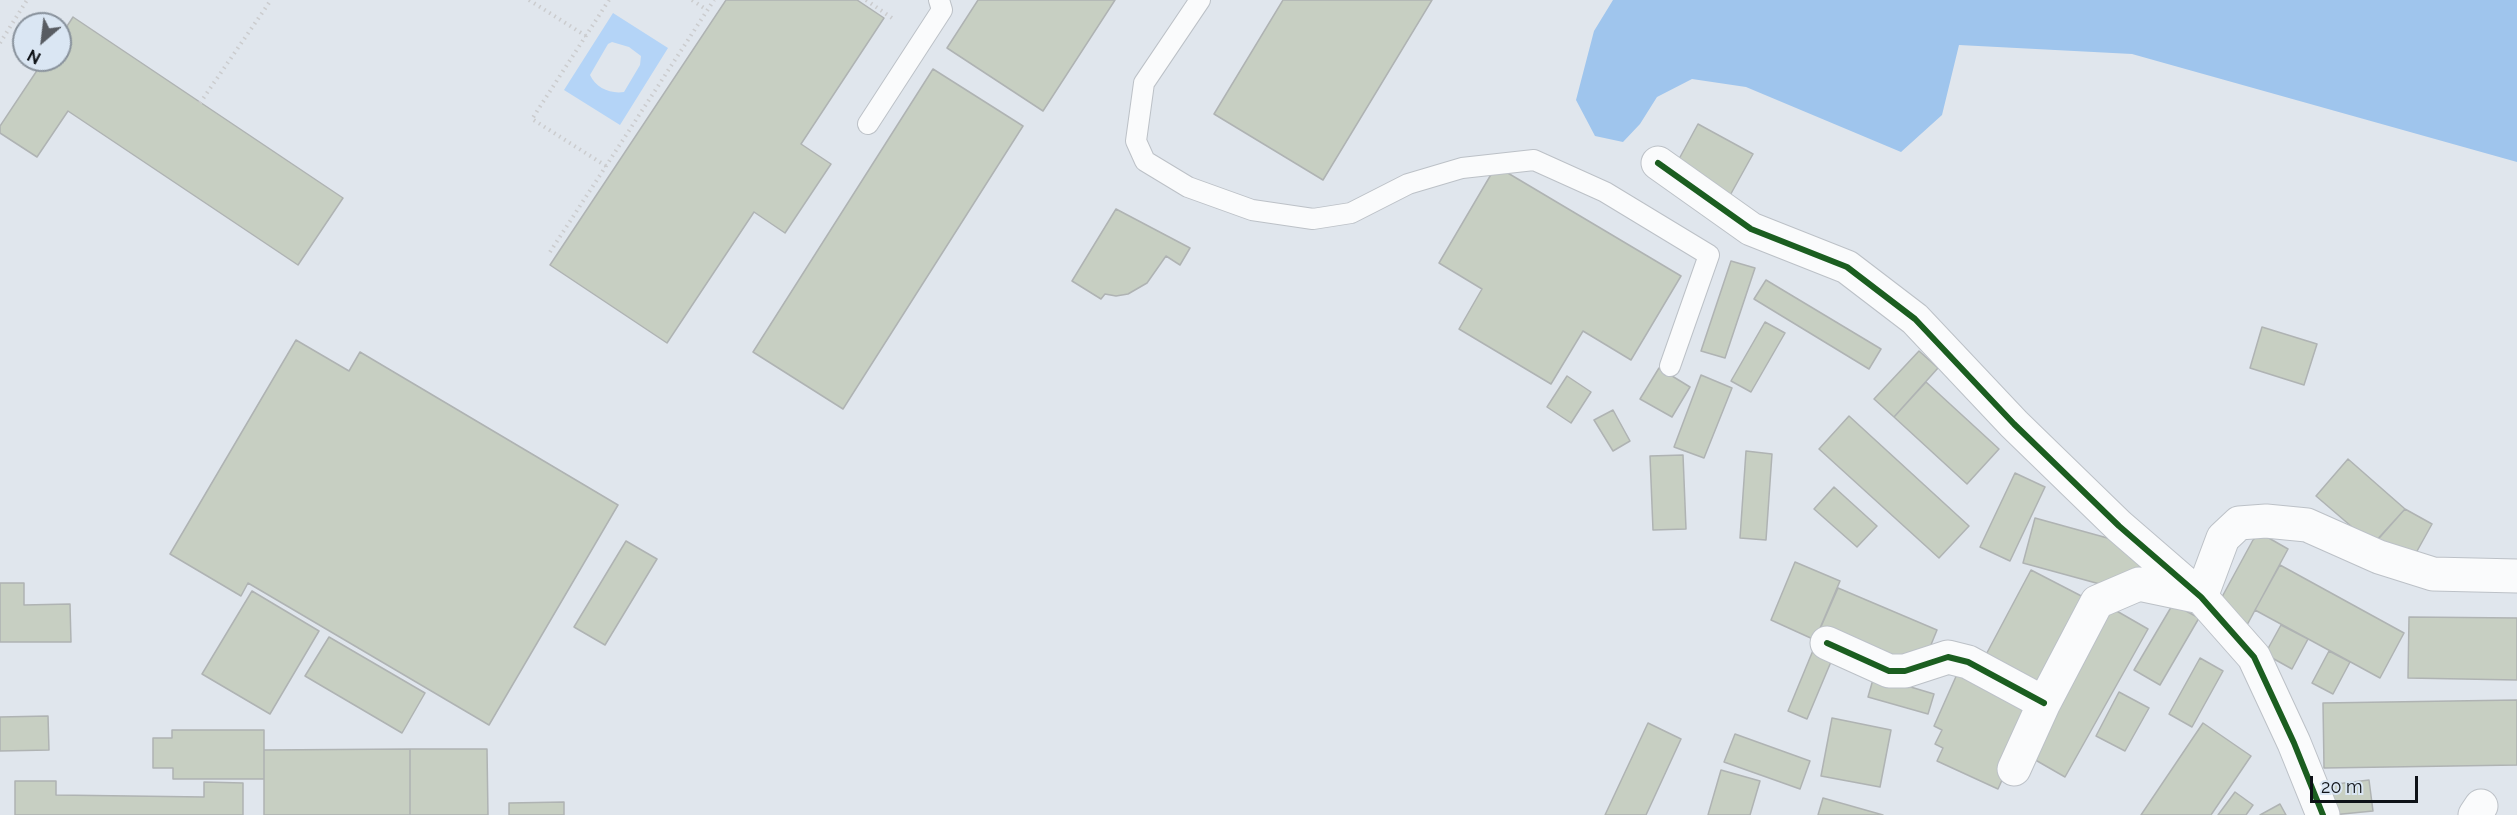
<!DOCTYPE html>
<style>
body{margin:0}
#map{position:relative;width:2517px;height:815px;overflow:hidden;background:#e0e6ed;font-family:Raleway,sans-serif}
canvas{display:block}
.north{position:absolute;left:12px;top:12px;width:60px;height:60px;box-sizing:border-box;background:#dae6f3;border:2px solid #88919b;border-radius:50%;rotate:208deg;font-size:16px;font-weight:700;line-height:24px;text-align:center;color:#0e1217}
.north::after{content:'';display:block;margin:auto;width:21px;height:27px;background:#585c62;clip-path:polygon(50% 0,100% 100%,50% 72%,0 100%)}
.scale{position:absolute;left:2310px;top:776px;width:108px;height:27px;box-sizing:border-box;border:3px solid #0e1217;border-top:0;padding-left:8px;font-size:18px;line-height:21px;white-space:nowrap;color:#0e1217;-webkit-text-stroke:4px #dae6f3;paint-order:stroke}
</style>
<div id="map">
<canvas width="2517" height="815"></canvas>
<div class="north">N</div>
<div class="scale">20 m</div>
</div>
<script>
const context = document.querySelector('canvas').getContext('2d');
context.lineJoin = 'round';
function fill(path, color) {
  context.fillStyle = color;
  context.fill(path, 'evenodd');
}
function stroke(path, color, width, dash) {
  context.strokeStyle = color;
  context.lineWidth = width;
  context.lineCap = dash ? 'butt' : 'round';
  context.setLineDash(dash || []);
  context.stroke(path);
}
fill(new Path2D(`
 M613,13L668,48L620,125L564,90ZM612,42L629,47L641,56L640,65L624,92C610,94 596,88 590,75L608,44Z`), '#b4d4f7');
fill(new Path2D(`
 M1613,0H2517V162L2132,54L1959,45L1942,115L1901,152L1746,87L1692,79L1657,97L1640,124L1623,142L1595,136L1576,100L1594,31Z`), '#9fc5ed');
const building = new Path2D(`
 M726,0H857L884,18L801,144L831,164L785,233L754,212L667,343L550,265Z
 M978,0H1115L1043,111L947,48Z
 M1283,0H1432L1323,180L1214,114Z
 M73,17L343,198L298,265L68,111L37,157L0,133V126L44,60H60V37Z
 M933,69L1023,126L843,409L753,352Z
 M1698,124L1753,154L1728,199L1673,170Z
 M1496,166L1681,276L1631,360L1583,331L1551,384L1459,329L1482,289L1439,263Z
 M1116,209L1190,248L1180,265L1166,256L1147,283L1128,294L1116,296L1105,294L1101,299L1072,281Z
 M1731,261L1755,268L1725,358L1701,351Z
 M1766,280L1881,349L1869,369L1754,299Z
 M1765,322L1785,333L1751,392L1731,381Z
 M2262,327L2317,344L2304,385L2250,368Z
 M296,340L349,371L360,352L618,505L489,725L248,583L241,596L170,554Z
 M1919,351L1938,368L1894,417L1874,399Z
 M1659,368L1690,387L1672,417L1640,399Z
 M1701,375L1732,388L1704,458L1674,447Z
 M1567,376L1591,392L1571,423L1547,407Z
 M1926,382L1999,449L1967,484L1894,417Z
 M1613,410L1630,441L1613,451L1594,420Z
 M1849,416L1969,526L1939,558L1819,449Z
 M1746,451L1772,454L1766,540L1740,538Z
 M1683,455L1686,529L1653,530L1650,456Z
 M2348,459L2405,509L2373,545L2316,496Z
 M2015,473L2045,487L2010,561L1980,547Z
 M1834,487L1877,526L1857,547L1814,509Z
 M2405,509L2432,524L2411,562L2374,543Z
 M2035,518L2111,539L2144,560L2133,580L2118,589L2023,563Z
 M2258,536L2267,537L2288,549L2247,625L2216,608L2253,540Z
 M626,541L657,559L605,645L574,627Z
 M1795,562L1840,581L1815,640L1771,620Z
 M2280,565L2404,633L2380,678L2255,610Z
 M2031,570L2091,601L2040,695L1981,664Z
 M0,583H24V605L70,604L71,642H0Z
 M1838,588L1937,630L1924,662L1903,665L1820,629Z
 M252,591L319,631L270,714L202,674Z
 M2173,604L2199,618L2160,685L2134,670Z
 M2108,606L2148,629L2065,777L2025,754Z
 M2409,617L2517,618V680L2408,678Z
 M2281,625L2308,639L2292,669L2265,654Z
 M329,637L425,693L402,733L305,676Z
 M1814,648L1833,657L1807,719L1788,711Z
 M2329,651L2350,662L2333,694L2312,683Z
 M2200,658L2223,671L2192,727L2169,714Z
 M1958,672L2035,707L1998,789L1937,761L1943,748L1935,744L1942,730L1934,726Z
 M1874,676L1934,694L1928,714L1868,697Z
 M2119,692L2149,708L2125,751L2096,736Z
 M2517,700V765L2324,768L2323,703Z
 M48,716L49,750L0,751V717Z
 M1832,718L1891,730L1880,787L1821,776Z
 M1648,723L1681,739L1646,815H1605Z
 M2203,723L2251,756L2211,815H2141Z
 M172,730H264V779H173V768H153V738H172Z
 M1735,734L1810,761L1800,789L1724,762Z
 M410,749V815H264V750Z
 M410,749H487L488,815H410Z
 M1721,770L1760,781L1750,815H1708Z
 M2369,780L2373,811L2332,815L2328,785Z
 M15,781H56V795L204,797V782L243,783V815H15Z
 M2235,792L2253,805L2246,815H2218Z
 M1823,798L1883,815H1818Z
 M564,802V815H509V803Z
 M2280,804L2286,815H2260Z`);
fill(building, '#c7cfc2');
stroke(building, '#afb3b3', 1.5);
const lane = new Path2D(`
 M1200,0L1144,83L1136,141L1145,161L1188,187L1252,210L1313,219L1351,213L1408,184L1462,168L1534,160L1605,192L1709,255L1670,366
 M868,124L942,10L939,0`);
const street = new Path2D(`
 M1658,163L1751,229L1847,267L1915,319L2014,424L2119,526L2201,597L2254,657L2294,743L2323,815
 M1827,643L1889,671H1905L1948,657L1968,662L2044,703
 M2014,769L2044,703L2097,602L2139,584L2201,597L2223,538L2239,523L2266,521L2307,525L2379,557L2433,574L2517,576
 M2475,815L2481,806`);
stroke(lane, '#bcc1c7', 22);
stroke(street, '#bcc1c7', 35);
stroke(new Path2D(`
 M529,0L586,36
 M692,0L707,10
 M866,0L892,18
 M0,43L27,0
 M200,103L271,0
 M606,166L532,119L609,0
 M550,252L714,0`), '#cbccce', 4, [1.5, 4.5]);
stroke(lane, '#fafbfc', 20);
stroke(street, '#fafbfc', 33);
stroke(new Path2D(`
 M1658,163L1751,229L1847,267L1915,319L2014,424L2119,526L2201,597L2254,657L2294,743L2323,815
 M1827,643L1889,671H1905L1948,657L1968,662L2044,703`), '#1b5e20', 6);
</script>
